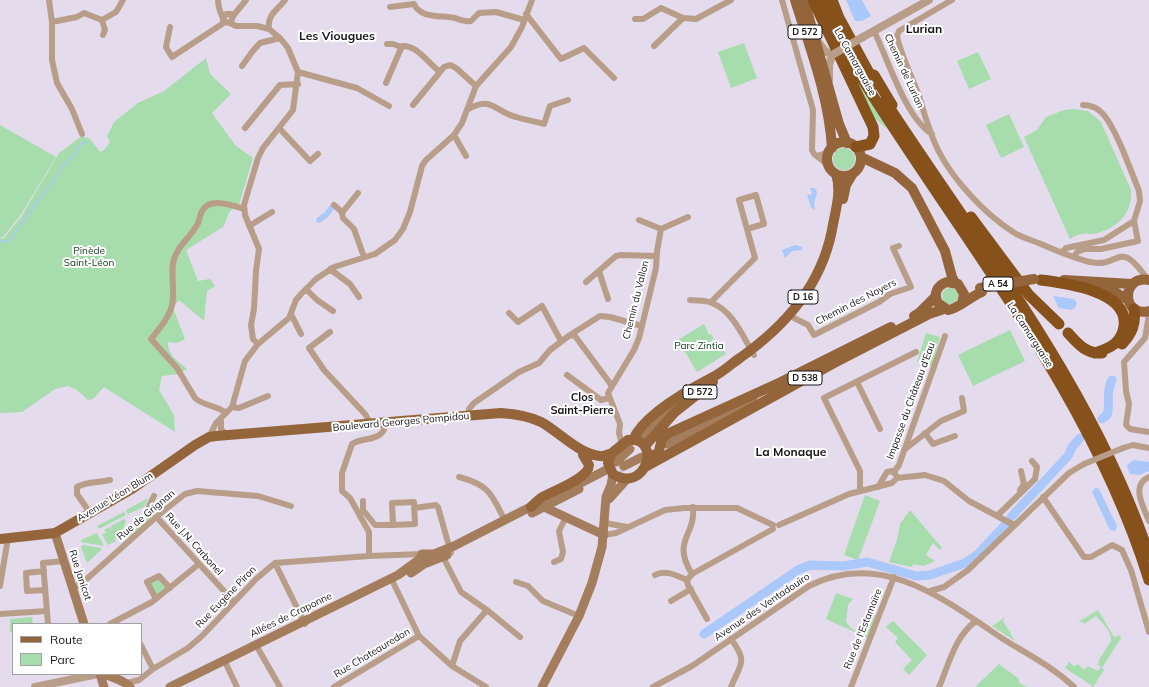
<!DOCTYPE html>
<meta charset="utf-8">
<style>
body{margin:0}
#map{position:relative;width:1149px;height:687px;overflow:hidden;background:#e4dbed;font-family:Mulish,sans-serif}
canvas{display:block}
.legend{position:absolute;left:12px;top:623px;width:130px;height:52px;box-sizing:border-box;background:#fff;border:1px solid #a2a1a3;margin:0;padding:5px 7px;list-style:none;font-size:12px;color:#17141a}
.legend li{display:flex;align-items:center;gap:8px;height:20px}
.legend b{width:20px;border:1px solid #a2a1a3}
</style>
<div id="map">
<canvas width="1149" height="687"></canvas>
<ul class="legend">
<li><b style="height:5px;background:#94653b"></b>Route</li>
<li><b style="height:11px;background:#a7dcac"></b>Parc</li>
</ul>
</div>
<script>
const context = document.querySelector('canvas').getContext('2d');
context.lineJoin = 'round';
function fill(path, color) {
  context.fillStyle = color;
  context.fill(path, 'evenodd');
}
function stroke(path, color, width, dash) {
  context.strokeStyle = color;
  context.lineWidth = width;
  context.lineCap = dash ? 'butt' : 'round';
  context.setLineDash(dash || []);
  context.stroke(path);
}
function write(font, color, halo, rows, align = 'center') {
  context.font = font + ' Mulish,sans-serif';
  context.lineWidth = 4;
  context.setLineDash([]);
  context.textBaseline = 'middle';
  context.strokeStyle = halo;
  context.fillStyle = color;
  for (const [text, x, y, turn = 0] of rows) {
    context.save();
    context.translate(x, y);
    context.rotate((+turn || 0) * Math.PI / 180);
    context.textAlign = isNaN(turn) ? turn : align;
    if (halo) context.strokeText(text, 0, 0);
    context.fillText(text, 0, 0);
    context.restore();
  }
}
fill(new Path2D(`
 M744,43L757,78L731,88L718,52Z
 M978,52L991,79L969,89L957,61Z
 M844,55L887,127L886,128L871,115Z
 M206,58L210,74L231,94L212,113L235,145L253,158L239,205L230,211L223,227L186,250L198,281L210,279L215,286L207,291L204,321L179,300L173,308L185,339L177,343L168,342C167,355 179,362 187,369L179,374L162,376L159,390L174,415L175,432L104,387L93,399L88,400L77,390L68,386L55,389L22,412L0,413V238L3,239L21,217L59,153L82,136L90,139L100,152L104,150L110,142L107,136L114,122L138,103L164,91Z
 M1074,109L1088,111L1101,122L1131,190C1133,213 1117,229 1094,234C1090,234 1086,233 1082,234C1078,234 1073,237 1070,239L1024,137L1037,130L1046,117L1064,110Z
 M1009,114L1024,147L1001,158L986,125Z
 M0,125L56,157L20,216L2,238L0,237Z
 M833 159a11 11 0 1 1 22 0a11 11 0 1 1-22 0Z
 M942 296a8 8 0 1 1 16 0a8 8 0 1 1-16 0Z
 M704,324L709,335L711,334L714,339L712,340L719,349L722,348L726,354L697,372L678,340Z
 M1010,330L1025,361L973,386L958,355Z
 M926,333L940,337L932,366L917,362Z
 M865,495L880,501L858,560L844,555Z
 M148,498L144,507L128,514L126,510Z
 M146,509L150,519L129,538L127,534L143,519L142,514Z
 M910,510L942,548L940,550L933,543L926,555L935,561L924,566L913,564L912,567L889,562L897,540L900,524Z
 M124,512L126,515L99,529L97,526Z
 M124,519L126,521L121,536L118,539L114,538L116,541L108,545L102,534L107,533L104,530L110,527L111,531V526Z
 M97,533L104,546L81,542V540Z
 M83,545L102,548V549L87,563L81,547Z
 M158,578L166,587L156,596L150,585L151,582Z
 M836,593L853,599L848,605L846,622L852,629L867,635L873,615H876L868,638L826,619Z
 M1098,610L1114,637L1120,635L1121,638L1102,668L1104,670L1093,687L1091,686L1095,678L1091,685L1065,668L1069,662L1074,666L1078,664L1084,670L1088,666L1098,671L1101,667L1098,665L1099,660L1111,641C1112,631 1102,623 1096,616L1084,624L1083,622H1078Z
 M32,617L33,624H13V631L10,632V619Z
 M1005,617L1003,621L1015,641L992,626Z
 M893,621L927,655L909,675L903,669L912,660L895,642L898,638L886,627Z
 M999,664L1019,679V683L1027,687H975Z`), '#a7dcac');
fill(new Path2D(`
 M846,0H862L871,16L862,21H855Z
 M810,188H815L817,192L814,204L815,210L811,208L807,194L811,195L812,193Z
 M795,245L802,247V250L792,251L785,258L782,250Z
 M1053,296L1074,299L1077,303L1075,308L1071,310L1059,308Z
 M1134,460L1149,462V471L1139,475L1130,474L1127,467L1128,464Z
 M1096,487L1099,489L1117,526L1115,531L1110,530L1092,492Z`), '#abc8fb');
stroke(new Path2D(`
 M0,241L7,242L11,239L38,200L53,182L61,168L73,156L81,144L87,142`), '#abc8fb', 1.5);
stroke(new Path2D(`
 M319,220L327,214L332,207`), '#abc8fb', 5.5);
stroke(new Path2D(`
 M1102,419L1107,415C1111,402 1105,394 1112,380
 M1011,517L1068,456L1072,447L1080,438
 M704,634L798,570L810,565L844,566L867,562L916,576L930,575L965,563L977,555L1005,525`), '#abc8fb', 9);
stroke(new Path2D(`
 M607,475L624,466`), '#c5bdcd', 9, [9, 4.5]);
stroke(new Path2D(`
 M49,0L52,22V60L57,83L72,109L82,134
 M218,0C218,8 221,15 225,22L230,23L233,17L231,14H226L223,20
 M782,0L813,110L812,150L814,154L828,165
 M952,0L899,31L897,36C901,55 911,75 918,93C924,112 929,132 938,150C953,180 985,214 1013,232C1022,238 1032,240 1041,244C1057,251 1073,258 1090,262C1122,269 1117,236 1148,280
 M390,7L414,4C421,19 440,15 455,18C460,20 465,22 471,21L479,13L496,12L524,20
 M526,14L561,59L584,48L614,78
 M233,16L246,0
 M635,19H643L661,8L683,18
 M102,20L105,30L103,35
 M52,22L77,17L84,13L102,20L116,12L123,0
 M230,23L236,26H257L269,29L280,38L288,48L298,72L293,110L263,148L258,158L244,205L245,215L259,249L256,271L254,309L251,325L253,339L258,344
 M170,27L166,47L172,57L225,22
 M269,29C267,14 278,10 285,0
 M874,31C888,59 906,119 932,134
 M387,44H393L401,47
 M654,46L683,18L696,19L731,0
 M242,66L252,52L260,43L280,38
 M298,72L357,88L389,106
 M386,83L402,46C417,45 427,62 440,72
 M413,105L444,67L450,65L456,68L476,86
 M1083,105C1091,105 1099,109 1104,115C1118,133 1130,169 1139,191L1140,201L1134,221
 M467,110C491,95 494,111 516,117C525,120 534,121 544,124L550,106L568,100
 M245,128L280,85L298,84
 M279,128L310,161L318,154
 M454,135L466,156
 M817,156L829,152
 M358,193L342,213L343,218L354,229L364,257
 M334,205L342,212
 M639,220L661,229
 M249,226L272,212
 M1062,252L1066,248L1104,240L1134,221
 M1074,257L1077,252L1085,249H1101L1138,241L1134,221
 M330,269L350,284L359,297
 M599,271L608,299
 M586,282L616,256L621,255L657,256
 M306,289L317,300L333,311
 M690,300C697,301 706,300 712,303C733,311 743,337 754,355
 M711,302L755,258L739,200L756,195L764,224L747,229
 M509,313L518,322L542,306L561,341
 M291,314L301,334
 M1149,315L1145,338L1124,362L1126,391L1129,404L1126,425L1130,429L1149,432
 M794,318L808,325L814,335L879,302L890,294L911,287L893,248L899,246
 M330,332L309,348L324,370L365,414L371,424
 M570,335L600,316L610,317L642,326
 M567,375L601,400L609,398
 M857,382L880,429
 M232,407L239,408L268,396
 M226,413C217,405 203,406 195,398L177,368L151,339C159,329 169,318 172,305C175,292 171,277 173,263C176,247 189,239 197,225C201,220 198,211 208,205C218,200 234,206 244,209
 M468,416L469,409L474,403L519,372L539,363L550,350L570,335L575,336L612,386
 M221,418V429L227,436
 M925,433L933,444L955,436
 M209,437L216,423L232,407L245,361L258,344L289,318L296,300L301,294L316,279L334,267L375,254L395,240L403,229L410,212L422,166L426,160L454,135L462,123L476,86L511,47L522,27L532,0
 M622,444L619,433L620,424L608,393L634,350L639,338L656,268L657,251L661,229L688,217
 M1123,448L1133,445L1149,448
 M904,450L941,421L964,411L962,398
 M894,472L899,465L945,336
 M459,477C490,485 492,495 505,521
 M1149,477C1130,485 1144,508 1149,521
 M897,478L925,475L944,481L969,501L1014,525
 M878,487L887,472L892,471L896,475
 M1020,490L1024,484L1021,471
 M860,491V471L824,398L916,352
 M154,496L149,506L151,511L234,602
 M1043,497L1084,557H1091L1112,545L1122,550L1131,570L1149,632
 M363,501V510L375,525H393L392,503L414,502L415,524L393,525
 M414,508L436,505L438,507L451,553
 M90,513L77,494V487C88,481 98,483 110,480
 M998,515L1035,479L1037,467L1032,461
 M605,523L627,527
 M779,525L849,494L892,483L897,478
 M604,535L616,533L665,510L684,508H737L773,525
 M369,556V532L350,498L342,491V473L352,444C364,436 383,443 386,423
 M443,557L461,592L487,610L460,641L452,666
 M554,562L561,559L563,552L559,531L566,517
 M275,563L305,624
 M44,571L26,573L27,591L45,590
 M692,574C671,540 696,536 693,507
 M655,575C665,569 677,576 687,580
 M391,578L419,636L452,666L486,687
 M516,582L528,586L543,601L579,616
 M0,586L8,538
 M72,587L80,585L156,517L185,494L197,491L258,496L291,506
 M930,591L944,587L968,570L1069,473L1084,464
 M156,599L147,582L159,576L170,588
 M671,601L691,589
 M487,610L520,637
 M0,614L47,611
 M707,619L688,585L687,580L692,574L773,529
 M48,624L43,563L64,561
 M110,624L152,602L199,564
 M141,645L153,669
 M256,645L280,687
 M226,664L237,687
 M127,683L139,680L153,669L188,648L202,636L256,579L275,563L369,556L422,554
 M334,687L419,636
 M653,687L692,666L809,586C882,549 945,600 1003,639C1027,654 1053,667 1074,687
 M731,687C741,663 748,662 731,639
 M851,687L894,577
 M939,687C949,664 955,636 976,621`), '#b89e88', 6);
stroke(new Path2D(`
 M863,37L929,0
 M817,40L825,51L832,55
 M829,80V65L832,55
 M35,687L98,674`), '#b89e88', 8);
stroke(new Path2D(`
 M642,436L675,407
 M667,444L753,400
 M616,462L630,449
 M624,466L642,457
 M571,488L606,470
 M609,499L627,479
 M544,507L604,535
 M532,513L579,489
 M55,533L84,624
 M411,573L424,564L447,555
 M100,674L104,687
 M102,674C108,675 127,682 130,687
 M170,687L398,575L420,559L422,554H434L454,546L538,503
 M542,687L579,616L592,583L602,547L606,497L611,485L613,474`), '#a47d5c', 9);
stroke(new Path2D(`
 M795,0C810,48 829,97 832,148
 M804,0L839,124L847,143
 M827 159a17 17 0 1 1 34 0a17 17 0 1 1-34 0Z
 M861,157L895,173L912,188L945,251L952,277L955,283
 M843,199L846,185L852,175
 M1064,280L1132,284
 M1149,280C1120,275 1122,318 1149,311
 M1098,285L1115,292L1128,300
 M962,303L964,294L958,284L947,282C937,285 933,294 938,303L948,310C958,309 971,296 982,292
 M914,316L919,313L936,296
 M628,440C663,436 646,495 613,474L608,463L612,453Z
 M633,440C643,415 690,389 713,377C723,372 731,364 740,358C785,326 821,286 832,230C835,212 842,192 836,174
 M645,446L675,412L713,382
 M648,456L658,454L662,439L667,434L781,382L891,327
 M645,467L834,363L929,314L944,309
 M531,507C534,504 537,501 541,498C552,491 589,479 589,465L583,455
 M0,539L55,533L132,489L195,445L209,437L216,436L501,413C515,414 529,416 541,422C558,431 580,455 600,456C604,457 608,454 612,453`), '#94653b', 10);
stroke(new Path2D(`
 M813,0L873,127L874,136L870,144L856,147
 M824,0L851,60L866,85C967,246 1092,396 1149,580
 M832,0L839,18L875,84
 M874,75L892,105
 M885,101C980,247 1093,388 1149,555
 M971,217L1029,295L1059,324
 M1041,280C1065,283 1129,291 1124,326C1122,343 1110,348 1095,353
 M1068,333C1078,344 1086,354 1102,353
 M1122,344C1132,333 1136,324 1134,309`), '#86511a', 11);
stroke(new Path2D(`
 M1084,464L1123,448`), '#b89e88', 6);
stroke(new Path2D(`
 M832,55L863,37`), '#b89e88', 8);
stroke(new Path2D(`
 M980,288L1034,279`), '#94653b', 10);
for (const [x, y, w] of [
 [805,32,34],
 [998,284,30],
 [803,297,30],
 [805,378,34],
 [700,392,34]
]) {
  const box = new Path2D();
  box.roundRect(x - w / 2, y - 7, w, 14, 3);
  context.fillStyle = '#fff';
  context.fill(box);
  stroke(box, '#17141a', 1);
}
write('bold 9px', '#17141a', null, [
 ["D 572",805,32],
 ["A 54",998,284],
 ["D 16",803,297],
 ["D 538",805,378],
 ["D 572",700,392]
]);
write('10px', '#17141a', '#fff', [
 ["La Camarguaise",855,62,61],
 ["Chemin de Lurian",904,71,65],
 ["Chemin du Vallon",636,300,-76],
 ["Chemin des Noyers",856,302,-27],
 ["La Camarguaise",1030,335,57],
 ["Impasse du Château d'Eau",911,401,-70],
 ["Boulevard Georges Pompidou",401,422,-5],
 ["Avenue Léon Blum",115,497,-31],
 ["Rue de Grignan",146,515,-40],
 ["Rue J.N. Carbonel",194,544,48],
 ["Rue Janicot",80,575,72],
 ["Rue Eugène Piron",226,597,-46],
 ["Avenue des Ventadouïro",762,607,-34],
 ["Allées de Craponne",291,615,-26],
 ["Rue de l'Estamaïre",863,629,-68],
 ["Rue Chateauredon",372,653,-31]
]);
write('10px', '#0b3815', '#fff', [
 ["Pinède",89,251],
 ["Saint-Léon",89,263],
 ["Parc Zintia",699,346]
]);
write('bold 11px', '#17141a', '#fff', [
 ["Clos",582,398],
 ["Saint-Pierre",582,411]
]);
write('bold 12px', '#17141a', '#fff', [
 ["Lurian",924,29],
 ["Les Viougues",337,36],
 ["La Monaque",791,452]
]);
</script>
